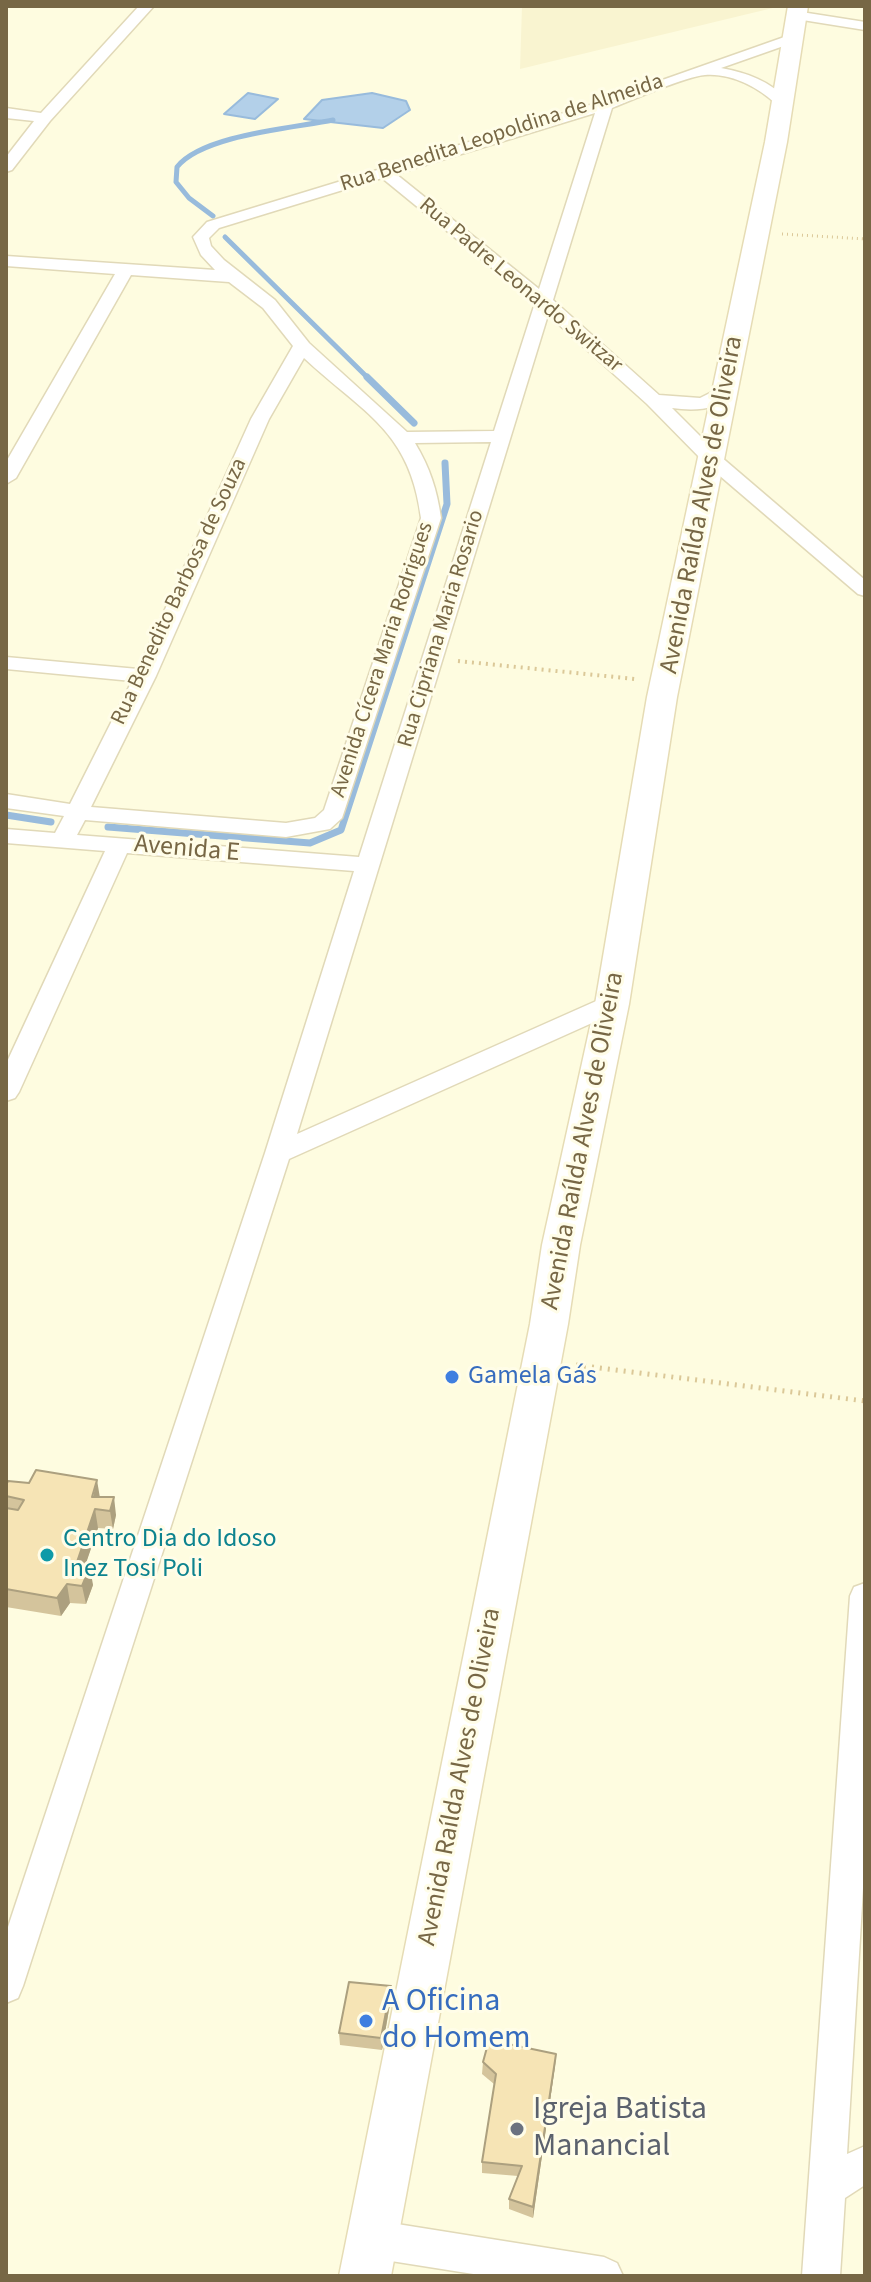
<!DOCTYPE html>
<meta charset="utf-8">
<style>
body{margin:0}
#map{position:relative;width:871px;height:2282px;overflow:hidden;background:#fefce0;font-family:"Source Sans 3",sans-serif}
canvas{display:block}
.frame{position:absolute;inset:0;border:8px solid #776745;pointer-events:none}
</style>
<div id="map">
<canvas width="871" height="2282"></canvas>
<div class="frame"></div>
</div>
<script>
const context = document.querySelector('canvas').getContext('2d');
context.lineJoin = 'round';
function fill(path, color) {
  context.fillStyle = color;
  context.fill(path, 'evenodd');
}
function stroke(path, color, width, dash) {
  context.strokeStyle = color;
  context.lineWidth = width;
  context.lineCap = dash ? 'butt' : 'round';
  context.setLineDash(dash || []);
  context.stroke(path);
}
function write(font, color, halo, rows, align = 'center') {
  context.font = font + ' "Source Sans 3",sans-serif';
  context.lineWidth = 6;
  context.setLineDash([]);
  context.textBaseline = 'middle';
  context.strokeStyle = halo;
  context.fillStyle = color;
  for (const [text, x, y, turn = 0] of rows) {
    context.save();
    context.translate(x, y);
    context.rotate((+turn || 0) * Math.PI / 180);
    context.textAlign = isNaN(turn) ? turn : align;
    if (halo) context.strokeText(text, 0, 0);
    context.fillText(text, 0, 0);
    context.restore();
  }
}
fill(new Path2D(`
 M522,6H781L520,69Z`), '#f9f4d0');
const water = new Path2D(`
 M248,93L278,99L255,119L224,114Z
 M372,93L406,101L410,110L383,128L304,119L322,100Z`);
fill(water, '#b3d0e9');
stroke(water, '#98bbdc', 2);
stroke(new Path2D(`
 M213,216L189,198L176,182L177,167C202,135 293,128 333,120
 M225,237L369,379`), '#98bbdc', 5);
stroke(new Path2D(`
 M367,377L414,423
 M6,815L51,822
 M108,827L310,843L341,830L447,504L445,463`), '#98bbdc', 7);
const street = new Path2D(`
 M139,6H154L50,121L12,170L6,172V157L34,121L6,118V108L41,113Z
 M795,11L865,22V30L790,18L788,15Z
 M790,35L795,36V42L721,68C748,73 769,81 788,100V106H778C760,88 732,73 705,75C687,76 632,100 612,108L553,300L659,395L700,398L718,389H730L733,393C718,411 693,411 672,408L720,456L865,580V596L858,594L706,464L647,404L548,315L297,1134L603,998L612,996L621,998L624,1004L621,1010L289,1159L23,1986L18,1998L6,2003V1933L265,1153L354,871L127,853L19,1092L15,1098L6,1101V1064L105,851L6,843V829L55,833L64,816L6,808V794L70,804L132,681L6,669V657L138,669L251,419L293,346L263,308L229,282L131,275L16,478L6,484V462L115,274L6,266V256L215,270L201,255L193,237L207,222L600,102ZM595,113L539,289L396,174ZM382,178L535,303L494,431L407,432L309,343L275,300L224,260L211,246L209,238L219,228ZM304,358C363,413 410,430 421,518L324,810L315,818L286,823L91,807L156,676L269,419ZM491,442L359,857L77,835L85,820L286,837L330,829L342,818L441,518C437,490 430,468 415,443Z
 M865,1583V1855L847,2154L865,2146V2185L845,2198L840,2276H802L850,1596L854,1587Z
 M372,2220L604,2257L617,2263L623,2276H486L372,2258L359,2252L353,2239L359,2226Z`);
const secondary = new Path2D(`
 M788,6H808L787,142L677,697L629,1004L580,1245L568,1324L391,2276H339L530,1324L542,1245L595,1004L647,697L765,142Z`);
stroke(street, '#e1d9b8', 3);
stroke(secondary, '#e6dcb5', 3);
stroke(new Path2D(`
 M782,234L865,239`), '#dbc898', 3, [1, 4]);
stroke(new Path2D(`
 M458,661L635,679`), '#dbc898', 4, [2, 5]);
stroke(new Path2D(`
 M576,1365L865,1401`), '#dbc898', 5, [2, 6]);
fill(street, '#fff');
fill(secondary, '#fff');
fill(new Path2D(`
 M6,1485L100,1497L116,1515L113,1529L98,1528L85,1565L93,1585L86,1604L70,1603L61,1616L6,1607Z
 M391,1986V1998L382,2050L340,2045L339,2033Z
 M556,2054L555,2066L533,2218L509,2209V2199L518,2176L482,2173V2162L494,2084L482,2074L483,2062Z`), '#d4c49c');
fill(new Path2D(`
 M97,1480L100,1498L95,1509L98,1528L80,1581L77,1562Z
 M114,1497L116,1515L113,1529L110,1511Z
 M90,1567L93,1585L86,1604L82,1586Z
 M67,1584L70,1603L61,1616L57,1598Z
 M391,1986V1998L382,2050L381,2038Z
 M556,2054L555,2066L533,2218V2207Z`), '#aca07f');
const building = new Path2D(`
 M36,1470L97,1480L92,1497H114L110,1511L95,1509L77,1562L90,1567L82,1586L67,1584L57,1598L6,1589V1508L18,1510L24,1500L6,1496V1485L8,1481L29,1483Z
 M349,1982L391,1986L381,2038L339,2033Z
 M489,2040L556,2054L533,2207L509,2199L522,2166L482,2162L496,2074L483,2062Z`);
fill(building, '#f6e4b5');
stroke(building, '#aca07f', 2);
for (const [x, y, r, color] of [
 [452,1377,8,"#3f7fe0"],
 [47,1555,8,"#0f9aa8"],
 [366,2021,8,"#3f7fe0"],
 [517,2129,8,"#6b7280"]
]) {
  const dot = new Path2D();
  dot.arc(x, y, r, 0, 2 * Math.PI);
  context.fillStyle = color;
  context.fill(dot);
  stroke(dot, '#fffde8', 3);
}
write('22px', '#776745', '#fffde8', [
 ["Rua Benedita Leopoldina de Almeida",502,134,-18],
 ["Rua Padre Leonardo Switzar",520,286,40],
 ["Rua Benedito Barbosa de Souza",180,592,-65],
 ["Rua Cipriana Maria Rosario",442,629,-73],
 ["Avenida Cícera Maria Rodrigues",383,660,-72]
]);
write('26px', '#776745', '#fffde8', [
 ["Avenida Raílda Alves de Oliveira",703,505,-79],
 ["Avenida E",187,850,5],
 ["Avenida Raílda Alves de Oliveira",584,1141,-79],
 ["Avenida Raílda Alves de Oliveira",461,1777,-79]
]);
write('26px', '#366cbe', '#fffde8', [
 ["Gamela Gás",468,1377]
], 'left');
write('26px', '#0d838f', '#fffde8', [
 ["Centro Dia do Idoso",63,1540],
 ["Inez Tosi Poli",63,1570]
], 'left');
write('32px', '#366cbe', '#fffde8', [
 ["A Oficina",382,2003],
 ["do Homem",382,2040]
], 'left');
write('32px', '#5b616d', '#fffde8', [
 ["Igreja Batista",533,2111],
 ["Manancial",533,2148]
], 'left');
</script>
